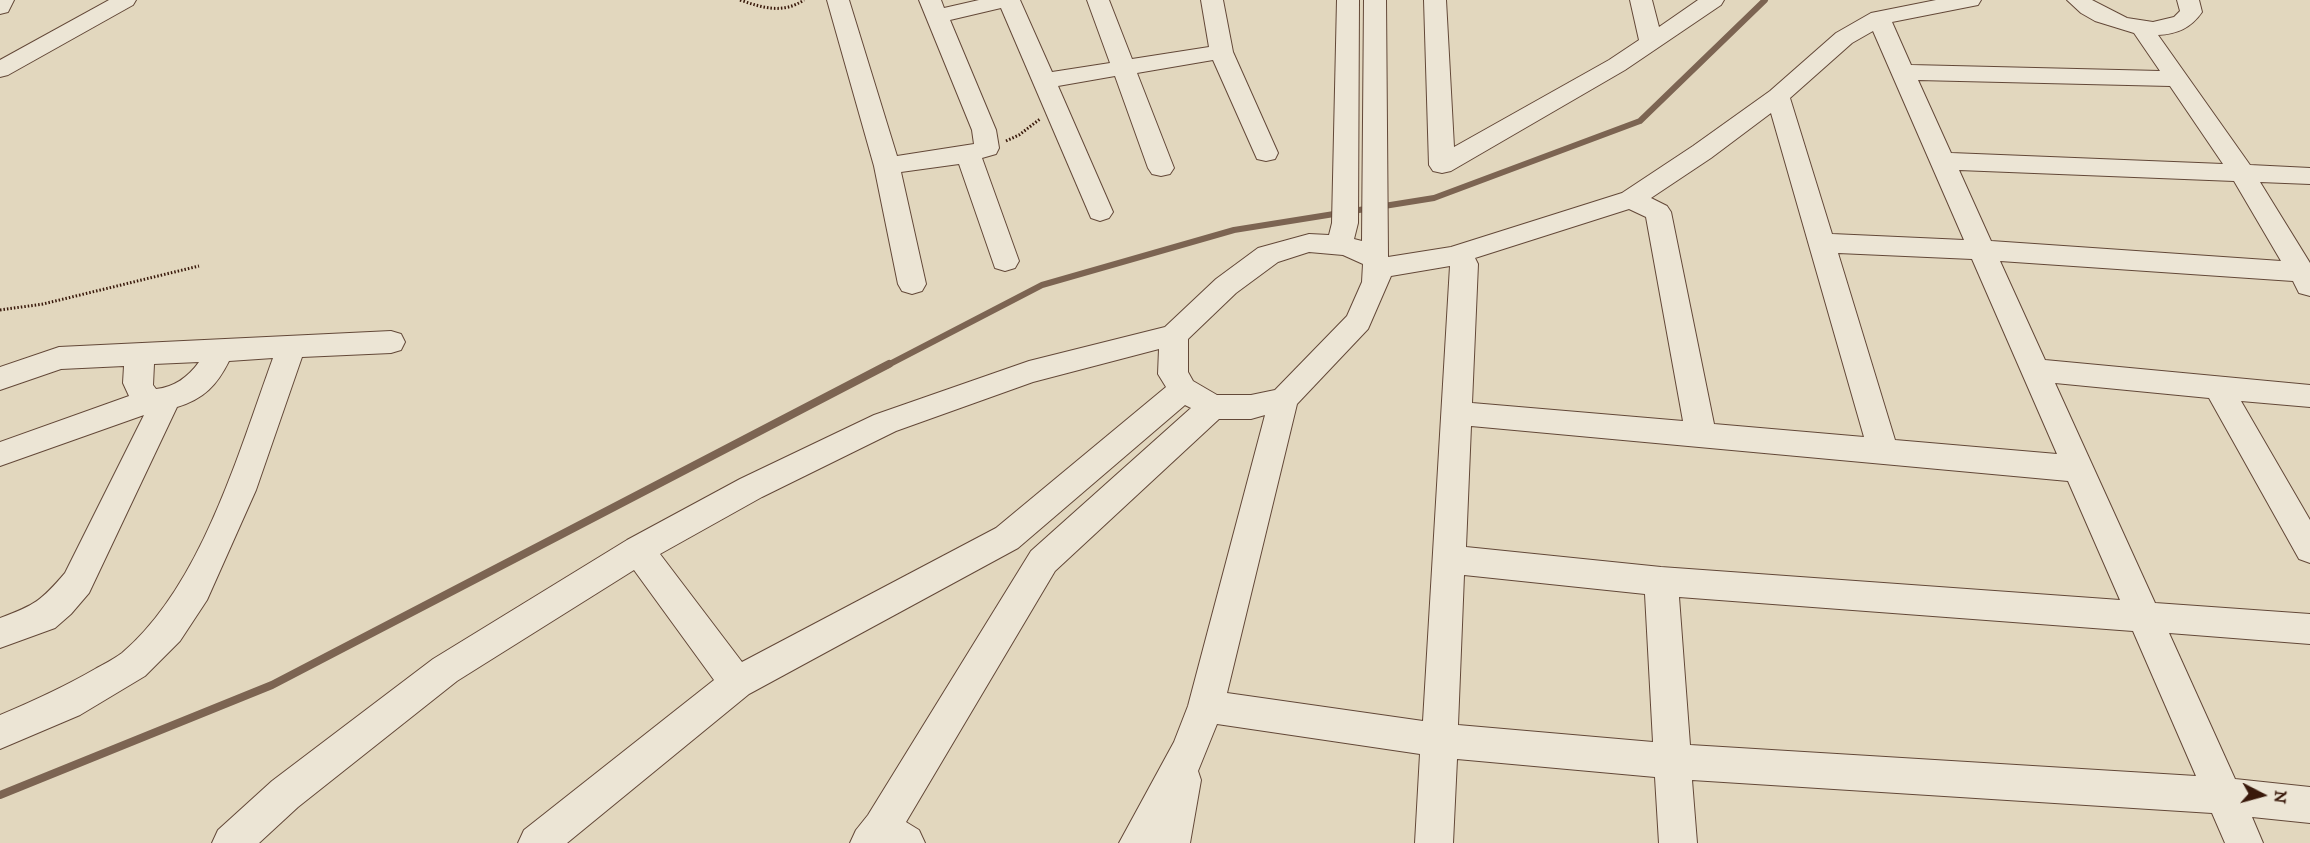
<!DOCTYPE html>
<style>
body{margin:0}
#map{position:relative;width:2310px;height:843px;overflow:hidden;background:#e2d7be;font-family:"IM FELL DW Pica",serif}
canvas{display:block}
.north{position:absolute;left:2232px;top:765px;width:60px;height:60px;-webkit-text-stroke:4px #ece5d5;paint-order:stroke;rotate:96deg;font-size:16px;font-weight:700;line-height:24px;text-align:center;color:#39190b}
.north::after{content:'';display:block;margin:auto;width:21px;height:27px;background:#39190b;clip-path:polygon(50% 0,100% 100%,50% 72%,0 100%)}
</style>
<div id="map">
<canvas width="2310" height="843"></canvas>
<div class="north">N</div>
</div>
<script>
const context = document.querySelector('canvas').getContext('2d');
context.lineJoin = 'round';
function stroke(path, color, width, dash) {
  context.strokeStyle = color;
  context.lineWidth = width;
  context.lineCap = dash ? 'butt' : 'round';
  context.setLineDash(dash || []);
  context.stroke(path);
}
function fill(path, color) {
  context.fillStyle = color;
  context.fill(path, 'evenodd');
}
stroke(new Path2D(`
 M886,366L1042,285L1234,230L1434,198L1640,121L1765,0`), '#7c6452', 6);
stroke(new Path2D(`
 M0,795L272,685L889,364`), '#7c6452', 8);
const minor = new Path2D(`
 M0,0H14L8,12L0,14Z
 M109,0H136L133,5L8,75L0,77V60Z
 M827,0H849L897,156L974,144L972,130L919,0H941L944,8L979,0H1020L1052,72L1110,63L1087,0H1109L1132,59L1209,47L1201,0H1223L1233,52L1278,153L1275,159L1266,161L1257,159L1213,60L1137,73L1174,168L1170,174L1161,176L1152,174L1148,168L1115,76L1058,86L1113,212L1109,218L1100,221L1091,218L1001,8L950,20L996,130L999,148L996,154L982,158L1019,261L1015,268L1005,271L995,268L959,164L901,172L926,284L922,291L912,294L902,291L898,284L874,166Z
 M1337,0H1359L1358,223L1354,239L1362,241L1364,0H1386L1388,257L1451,247L1622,193L1693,146L1770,91L1836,33L1871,13L1936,0H1981L1978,5L1892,22L1911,65L2160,71L2134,33L2095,21L2081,13L2067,0H2092L2127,18L2153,22L2174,17L2180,11L2177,0H2199L2202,12C2191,28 2177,34 2158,35L2250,165L2310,168V184L2260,182L2310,263V296L2299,293L2293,281L2000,261L2045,360L2310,385V407L2241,401L2310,520V563L2299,559L2209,398L2055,383L2155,603L2310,614V644L2169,633L2235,779L2310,787V823L2252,817L2263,843H2225L2212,813L1692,780L1697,843H1659L1655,777L1457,759L1453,843H1415L1420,754L1217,724L1198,771L1201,780L1190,843H1119L1174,742L1188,706L1265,415L1251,419H1219L1055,571L906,822L919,830L925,843H850L856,830L868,815L1031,551L1191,408L1185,405L1018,548L749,694L567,843H518L524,830L714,680L634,570L457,681L298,807L259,843H212L218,830L272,781L433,659L627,540L740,479L874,415L1029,361L1165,327L1216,279L1258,248L1309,234L1329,235L1332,223ZM1873,31L1964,240L1832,234L1790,98L1852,43ZM1918,80L2170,86L2223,164L1951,153ZM1771,113L1864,437L1714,424L1671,212L1667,206L1651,198L1711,158ZM1959,170L2234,181L2281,261L1991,241ZM1629,209L1646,217L1683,421L1472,403L1478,264L1475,258ZM1309,252L1343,255L1363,264L1362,282L1347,316L1275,390L1251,395H1217L1193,381L1188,372V339L1236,293L1278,262ZM1838,253L1972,259L2057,454L1895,440ZM1450,266L1423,721L1227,693L1297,404L1368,329L1391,276ZM1159,349L1158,374L1166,387L996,528L742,662L660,554L762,497L896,431L1033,382ZM1471,426L2068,481L2120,600L1661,567L1466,547ZM1464,575L1645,594L1653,742L1458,725ZM1679,597L2133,631L2196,776L1690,745Z
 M1424,0H1446L1454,147L1609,60L1639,40L1630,0H1652L1659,27L1698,0H1724L1721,5L1625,70L1451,171L1442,173L1433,171L1429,165Z
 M391,331L401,334L405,342L401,350L391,353L302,357L256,490L207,600L180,641L145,676L80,715L0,749V715C33,701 64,687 95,669C104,664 114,659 122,653C201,586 238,454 273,358L229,361C217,385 204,399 177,407L89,593L71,614L55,628L0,648V618C35,605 41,601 65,573L144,415L0,466V442L129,396L123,383L124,366L61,369L0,390V367L59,347ZM199,362C188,377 175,387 156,389L153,385L154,364Z`);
stroke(minor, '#634838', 2);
stroke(new Path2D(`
 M740,0C763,8 783,14 804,0
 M1006,141L1019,135L1040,119
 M0,310L43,304L199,266`), '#39190b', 3, [1.5, 2]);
fill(minor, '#ece5d5');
</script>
